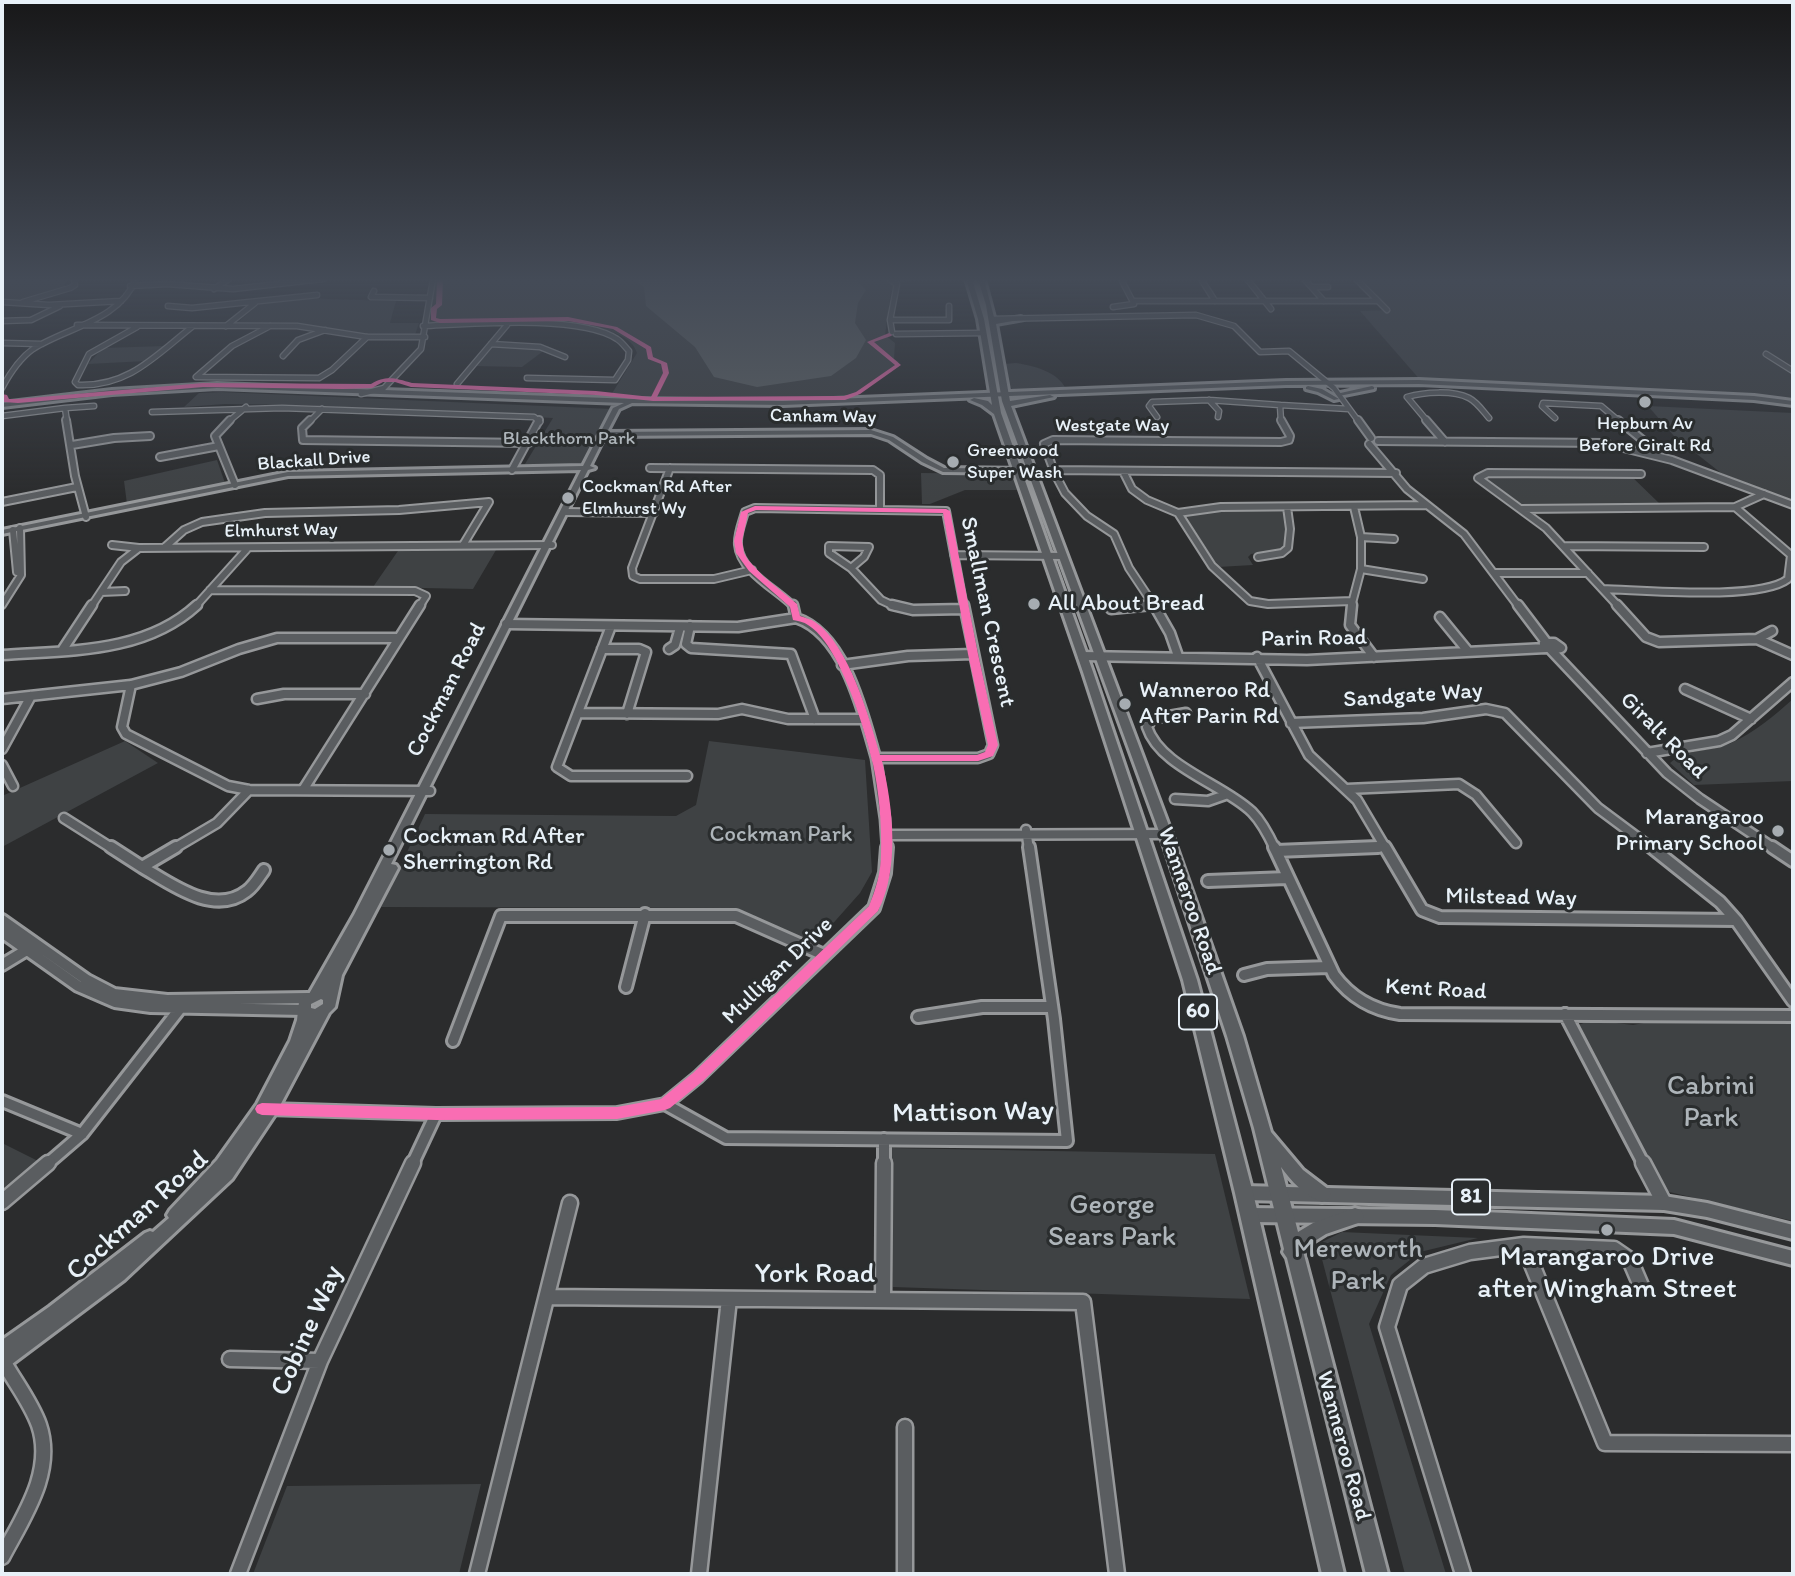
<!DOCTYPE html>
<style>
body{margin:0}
#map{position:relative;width:1795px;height:1576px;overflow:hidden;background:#2b2c2d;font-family:Itim,sans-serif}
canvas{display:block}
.frame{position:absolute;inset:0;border:4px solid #e8f1f8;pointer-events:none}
</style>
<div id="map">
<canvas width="1795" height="1576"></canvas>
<div class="frame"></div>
</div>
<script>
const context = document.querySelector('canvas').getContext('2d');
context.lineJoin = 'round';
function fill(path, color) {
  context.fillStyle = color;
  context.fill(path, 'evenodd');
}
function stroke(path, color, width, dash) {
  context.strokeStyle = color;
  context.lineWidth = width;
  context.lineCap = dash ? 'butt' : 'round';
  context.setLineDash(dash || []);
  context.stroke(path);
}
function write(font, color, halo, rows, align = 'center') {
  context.font = font + ' Itim,sans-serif';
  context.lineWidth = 6;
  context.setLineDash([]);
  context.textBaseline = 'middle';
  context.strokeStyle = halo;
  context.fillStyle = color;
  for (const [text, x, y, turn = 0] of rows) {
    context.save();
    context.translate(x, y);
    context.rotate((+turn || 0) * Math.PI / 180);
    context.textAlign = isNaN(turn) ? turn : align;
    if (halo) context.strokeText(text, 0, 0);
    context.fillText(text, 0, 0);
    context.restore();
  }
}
fill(new Path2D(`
 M2,279H66L65,288L19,300H2Z
 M434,279H921L923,280L895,282L896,291H891L885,335L895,343L894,359L899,362L850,399L733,400L611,395L637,353C625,307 466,328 428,323Z
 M1361,279H1793V398L1422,382L1360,311L1392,310Z
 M294,298L396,301L390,323H419L415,335H367L299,324L237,323L260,303Z
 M165,346L146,361L88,364L103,348Z
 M493,346L546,349L522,367L476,366Z
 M1016,363C1034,366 1057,371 1066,389L1013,390L1009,386L1004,364Z
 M221,392L612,409L584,464H525L553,418L300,405L225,404L184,407L199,393Z
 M1648,406L1793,413V501L1721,473L1674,436Z
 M217,460L225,483L127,504L124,481Z
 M921,473L1012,474L1018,490H965L930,504H922Z
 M1486,475H1630L1660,504L1525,506L1484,480Z
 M1223,508L1283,509L1287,531L1283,550L1251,554L1248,557L1253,565L1218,567L1185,515Z
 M400,548L496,550L473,589L373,587Z
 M1793,699V781L1694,785L1670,763C1686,748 1712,752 1731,743C1755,732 1774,716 1793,699Z
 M125,741L158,763L2,847V796Z
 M709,741L865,760L872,872L860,893L812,947L736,908L381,907L425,814L676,816L696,805Z
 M1591,1020L1633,1025L1654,1021L1793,1022V1221L1665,1191L1576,1026Z
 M2,1143L38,1161L2,1189Z
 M892,1148L1215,1154L1250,1299L893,1287Z
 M1342,1232L1478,1238L1420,1252L1391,1275L1369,1324L1446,1574H1405L1318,1244Z
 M481,1484L459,1574H253L287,1486Z`), '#3f4244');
fill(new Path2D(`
 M633,279H856L866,290L858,303L855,323L866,340L856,358L831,376L757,387L714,377L695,347L646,306L644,287Z`), '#5e6365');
const minorFar4 = new Path2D(`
 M889,279L897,284L890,320L892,332
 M1201,279L1215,301
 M1247,279L1271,309
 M1304,279L1324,301
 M1356,279L1387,310
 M130,286L167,284L233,289L323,279
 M1312,287H1328
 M214,289L229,279
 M374,291L371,297L430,298
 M1133,301H1378
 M2,302L49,305L121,301
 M23,302L70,288L75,285L74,279
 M168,306L192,308L317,295
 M1113,307L1134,304L1121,279
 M991,319L1196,315L1234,326L1260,352L1289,351L1334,388L1359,422
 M890,320H949V306
 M2,321L31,320L60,306
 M77,325L297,326L367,337H425
 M226,326L255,303
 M270,326L232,346L196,377L319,378L332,370L367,337
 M423,326C468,324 580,314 617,339C622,342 625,347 629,351L628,360L615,380L527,378
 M137,327L89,354L75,382L78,385C129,387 156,355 193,326
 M896,334L983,333
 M2,343L42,344
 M491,344L540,347L565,357
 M1766,354L1793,371
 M283,356L298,340L325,330
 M457,384L507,325
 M2,388C10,373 19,359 33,349C68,327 119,321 136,279
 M361,394L384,388L421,349L433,279
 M1209,400L1219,411L1218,417
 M65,408L94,406
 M152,412L282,408L534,417L540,422
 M2,416L65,408L67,422
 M1157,417L1149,406L1152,402L1209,400L1280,405
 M1555,418L1542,406L1543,403L1601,406L1620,422
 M228,422L246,407
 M309,422L322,409
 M1281,422L1280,405L1349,409
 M1428,422L1407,397C1424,392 1453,390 1469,398C1477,402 1483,411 1489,418`);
const minorFar3 = new Path2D(`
 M66,420L75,476L86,517
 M230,420L215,436L235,485
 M310,420L302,428L303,440L529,443
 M1358,420L1371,438
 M1426,420L1445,442
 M1618,420L1644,441L1639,449
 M1378,441L1603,443L1672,460L1793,505
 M1369,444L1407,489L1464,534L1519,607
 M72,445L114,438L150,436
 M160,457L219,446
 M650,468L873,470L880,475V508
 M670,468L632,568L633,576L640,579H714L752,570
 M512,470L539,420
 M1053,470L1396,473
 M1123,471L1132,489L1147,500L1178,513L1212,566L1250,601L1268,604L1352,601
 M2,502L77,487
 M1521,509L1735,507L1764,494
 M564,512L654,513
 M1178,513L1221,507L1427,505
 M13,530L17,572
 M1361,537L1394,539
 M112,545L139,548
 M829,546L869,547L864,557L851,568L829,553Z
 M1563,546L1704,547
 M165,547L184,530L202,522L265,513L399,510L489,502L463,545
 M954,555L1063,556
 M1258,557L1282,553L1288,548L1290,529L1287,507
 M851,568L881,600L896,607
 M1361,569L1423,579
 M1494,573H1588
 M1603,589C1643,590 1760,601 1788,579L1791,555L1735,507
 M210,590L415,591L426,596L419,607
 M101,592L125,591
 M2,605L21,575L20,528
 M91,607L121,562L139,548L552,545
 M195,607L247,549
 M794,607C778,590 740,572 738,545C737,534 742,523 745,512L755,508L946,511L964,607
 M1132,607L1156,605
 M1155,607L1129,568L1114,534L1087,516L1065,493L1055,474L1044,444L1053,440L1281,442L1289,440L1290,436L1281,420
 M1351,607L1361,569V537L1354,507
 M1619,607L1546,528L1478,478L1488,473L1641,474`);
const minorFar2 = new Path2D(`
 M793,605L796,618C845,634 863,713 876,758
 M892,605L913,610L964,609
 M1154,605L1170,633L1178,656
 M1352,605L1350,625L1374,657
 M1518,605L1546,642
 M1617,605L1646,637L1659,642L1757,639L1772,631
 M1111,609L1152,605
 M1440,617L1467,650
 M506,624L738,627L796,618
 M611,626L557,767L571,776H687
 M690,626L686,644L691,648L791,654L815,719
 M1757,639L1793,655
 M1544,643H1554L1561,648L1551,650Z
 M63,649L92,605
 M602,649H639L646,652L627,714
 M669,649L675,645L679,631
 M1551,650L1667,773L1700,799L1775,849
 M2,655C68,650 144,654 197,605
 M1082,656L1307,660L1546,648
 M1257,657L1309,755L1357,800L1386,849
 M842,665L908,656L973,654
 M131,685L122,727L126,734L228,786L249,790L430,791
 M1685,689L1751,719
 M2,699L131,685L181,672L239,649L277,638H399
 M257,699L284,694H365
 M578,713L718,714L742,709L788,719H864
 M1186,713L1152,719L1147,727C1160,767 1223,784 1252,812C1262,822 1269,836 1275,849
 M1291,723L1423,718L1486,709L1505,713L1598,808L1653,849
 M2,749L31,696
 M1647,753L1719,741L1732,735L1793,682
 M876,758H978L989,754L993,745L964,605
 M876,758L885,819L887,849
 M2,765L13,786
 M1347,789L1459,784L1476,795L1516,843
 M303,790L420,605
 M1175,799L1208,801L1225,795
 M64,818L113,849
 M1026,830L1029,849
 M887,835L1166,834
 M173,849L217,823L249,790
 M1331,849L1384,847`);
const minorFar1 = new Path2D(`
 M111,847L142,867L176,847
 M1274,847L1276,851
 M1378,847L1276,851L1334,975C1351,998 1372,1010 1400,1014L1793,1016
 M1385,847L1422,910L1440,917L1736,920
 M1651,847L1720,902L1736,920L1793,1001
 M1772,847L1793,861
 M142,867C171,884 214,917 247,891C254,886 259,877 264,870
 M1208,881L1287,878
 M2,920L87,980L114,994L167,1000L309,998
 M2,932L78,986L115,1002L151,1007L304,1010
 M2,965L30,948
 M1244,975L1267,969L1329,967
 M626,987L645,914
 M1565,1014L1644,1165
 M918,1017L982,1007H1052
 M453,1041L501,916H736L824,955
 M2,1101L82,1134
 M665,1104L726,1138L1067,1141L1054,1019L1029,847
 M268,1109L436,1114L617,1113L665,1104L698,1077L874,908L885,873L887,847
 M46,1165L82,1134L182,1006
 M412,1165L436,1114
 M884,1165V1139`);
const minor = new Path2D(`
 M1643,1163L1664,1203
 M2,1202L48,1163
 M1524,1245L1605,1443L1793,1444
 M548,1297L1083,1302L1117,1574
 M883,1300L884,1163
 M2,1359C14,1381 31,1402 39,1425C55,1472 23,1517 2,1557
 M230,1359L320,1361
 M905,1427V1574
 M238,1574L320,1361L413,1163
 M477,1574L570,1203
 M699,1574L729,1299
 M1463,1574L1387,1327L1400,1285L1424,1266L1470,1252L1524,1245L1614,1249L1630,1260L1642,1288`);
const major = new Path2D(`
 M1419,380L1754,396L1793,401V405L1754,400L1419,384L1286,385L783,405L632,403L619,409L607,432L871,430L893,437L927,459L944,468L1032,469L1036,471L1032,473L943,472L922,462L889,440L871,434L605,436L590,466L595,468L588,470L391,864L396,865L398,868L342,975L335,1007L329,1013L276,1113L232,1179L124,1280L8,1367L2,1369V1340L49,1307L145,1233L150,1231L153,1232L169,1218L167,1215L170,1210L217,1160L257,1104L290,1041L297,1020L299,1002L300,999L309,994L354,915L581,470L288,476L2,534V530L288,472L583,466L613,408L624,403L217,388L112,394L2,407V403L112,390L217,384L635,399L783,401L1286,381ZM321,999L323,1000V1004L315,1009L311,1008V1004Z
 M1308,386L1322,389L1339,399L1334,400L1318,392L1306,389V387Z
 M1372,386L1374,387V389L1339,396L1336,394Z
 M1244,1186L1664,1196L1707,1203L1793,1225V1239L1707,1217L1664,1210L1244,1200L1239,1198L1237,1193L1239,1188Z
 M1249,1208L1435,1210L1674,1220L1793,1251V1265L1674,1234L1435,1224L1249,1222L1244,1220L1241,1215L1244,1210Z`);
const highway = new Path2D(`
 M966,279H972L984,319L1001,413L1093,672L1197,980L1253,1193L1344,1574H1322L1235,1193L1183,980L1083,672L994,414L982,405L970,400L974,398L988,401L992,405L978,319Z
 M978,279H984L995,321L1021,317L1024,319L996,324L1010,401L1050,395L1054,397L1011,406L1172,834L1243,1036L1271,1132L1303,1170L1328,1189L1331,1194L1328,1199L1322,1202C1305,1196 1291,1181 1281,1167L1298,1232L1313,1223L1355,1208L1361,1210L1364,1216L1361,1222L1326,1234L1310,1244L1303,1251L1388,1574H1366L1287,1258L1283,1252L1284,1249L1254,1128L1227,1036L1160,834L1002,401L986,305Z`);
stroke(minorFar4, '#96989a', 7);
stroke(minorFar3, '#96989a', 10);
stroke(minorFar2, '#96989a', 13);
stroke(minorFar1, '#96989a', 16);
stroke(minor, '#96989a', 19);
stroke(major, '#96989a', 6);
stroke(highway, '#96989a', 6);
stroke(minorFar4, '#5a5d60', 4.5);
stroke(minorFar3, '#5a5d60', 6);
stroke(minorFar2, '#5a5d60', 8);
stroke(minorFar1, '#5a5d60', 10);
stroke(minor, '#5a5d60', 14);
fill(major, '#5a5d60');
fill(highway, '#5a5d60');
fill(new Path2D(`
 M437,279H443L442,305L437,309L436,318L440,319L568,317L617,327L651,347L653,357L667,363L669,373L657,397L844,396L856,392L895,365L867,342L889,333L892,335L891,336L874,342L901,365L860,394L845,400L653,401L596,395L411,387L395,382H383L372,388L343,389L203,387L18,403L4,402L2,394L7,395L9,399H18L203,383L371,384C386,375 395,378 412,383L596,391L651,397L663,373L661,364L648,359L646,349L613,329L568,321L440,323L431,320V308L436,304Z
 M755,506L946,509L950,511L978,654L998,745L993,756L978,761H882C893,806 900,869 878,911L703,1081L670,1108L665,1110L617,1119L436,1120L262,1115L257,1113L255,1109L257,1105L262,1103L436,1108L617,1107L661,1099L693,1073L869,906C876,889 881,872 881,854C882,826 879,791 873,764C865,729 839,643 808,625C804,622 798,621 793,620L790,607L749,571L736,553L734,541L741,512ZM756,510L943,513L968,654L988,745L985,752L977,755H880C869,717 849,645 815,622C811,619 805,618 800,616L797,604L763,576L748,560L744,553L742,541L748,513Z`), '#f96db3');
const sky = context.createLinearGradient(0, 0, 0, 500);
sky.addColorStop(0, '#181819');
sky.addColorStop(0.56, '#444b57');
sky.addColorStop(1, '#444b5700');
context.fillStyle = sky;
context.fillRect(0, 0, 1795, 500);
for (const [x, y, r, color] of [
 [1645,402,7,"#a6acb1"],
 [953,462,7,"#a6acb1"],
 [568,498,7,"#a6acb1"],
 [1034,604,7,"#a6acb1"],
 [1125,704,7,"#a6acb1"],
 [1778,831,7,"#a6acb1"],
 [389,850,7,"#a6acb1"],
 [1607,1230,7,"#a6acb1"]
]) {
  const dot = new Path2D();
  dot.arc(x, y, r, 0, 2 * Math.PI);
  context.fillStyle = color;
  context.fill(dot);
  stroke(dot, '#2a2d2e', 2.5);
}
write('19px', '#e8f1f8', '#2a2d2e', [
 ["Canham Way",823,417,1],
 ["Westgate Way",1112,426],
 ["Blackall Drive",314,461,-4],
 ["Elmhurst Way",281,531,-1]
]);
write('19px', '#e8f1f8', '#2a2d2e', [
 ["Hepburn Av",1645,424,"center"],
 ["Before Giralt Rd",1645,446,"center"],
 ["Greenwood",967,451],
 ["Super Wash",967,473],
 ["Cockman Rd After",582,487],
 ["Elmhurst Wy",582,509]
], 'left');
write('19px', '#aeb5ba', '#2a2d2e', [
 ["Blackthorn Park",569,439]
]);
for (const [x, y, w] of [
 [1198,1012,38],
 [1471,1197,38]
]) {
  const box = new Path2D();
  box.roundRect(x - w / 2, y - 17.5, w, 35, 5);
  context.fillStyle = '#2a2d2e';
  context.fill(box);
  stroke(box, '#e8f1f8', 2);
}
write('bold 21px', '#e8f1f8', null, [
 ["60",1198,1012],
 ["81",1471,1197]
]);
write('23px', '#e8f1f8', '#2a2d2e', [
 ["All About Bread",1048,604],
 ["Wanneroo Rd",1139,691],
 ["After Parin Rd",1139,717],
 ["Marangaroo",1764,818,"right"],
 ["Primary School",1764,844,"right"],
 ["Cockman Rd After",403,837],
 ["Sherrington Rd",403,863]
], 'left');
write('23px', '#e8f1f8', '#2a2d2e', [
 ["Smallman Crescent",987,612,78],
 ["Parin Road",1314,639,-1],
 ["Cockman Road",447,690,-63],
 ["Sandgate Way",1413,696,-4],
 ["Giralt Road",1663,736,45],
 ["Milstead Way",1511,898,1],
 ["Wanneroo Road",1189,901,71],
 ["Mulligan Drive",778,971,-44],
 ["Kent Road",1436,990,3],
 ["Wanneroo Road",1343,1446,75]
]);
write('23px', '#aeb5ba', '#2a2d2e', [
 ["Cockman Park",781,835]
]);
write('28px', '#aeb5ba', '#2a2d2e', [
 ["Cabrini",1711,1087],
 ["Park",1711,1119],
 ["George",1112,1206],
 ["Sears Park",1112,1238],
 ["Mereworth",1358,1250],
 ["Park",1358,1282]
]);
write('28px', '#e8f1f8', '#2a2d2e', [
 ["Mattison Way",973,1113,-1],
 ["Cockman Road",138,1216,-42],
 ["York Road",815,1275],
 ["Cobine Way",308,1331,-66]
]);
write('28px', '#e8f1f8', '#2a2d2e', [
 ["Marangaroo Drive",1607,1258],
 ["after Wingham Street",1607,1290]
]);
</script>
